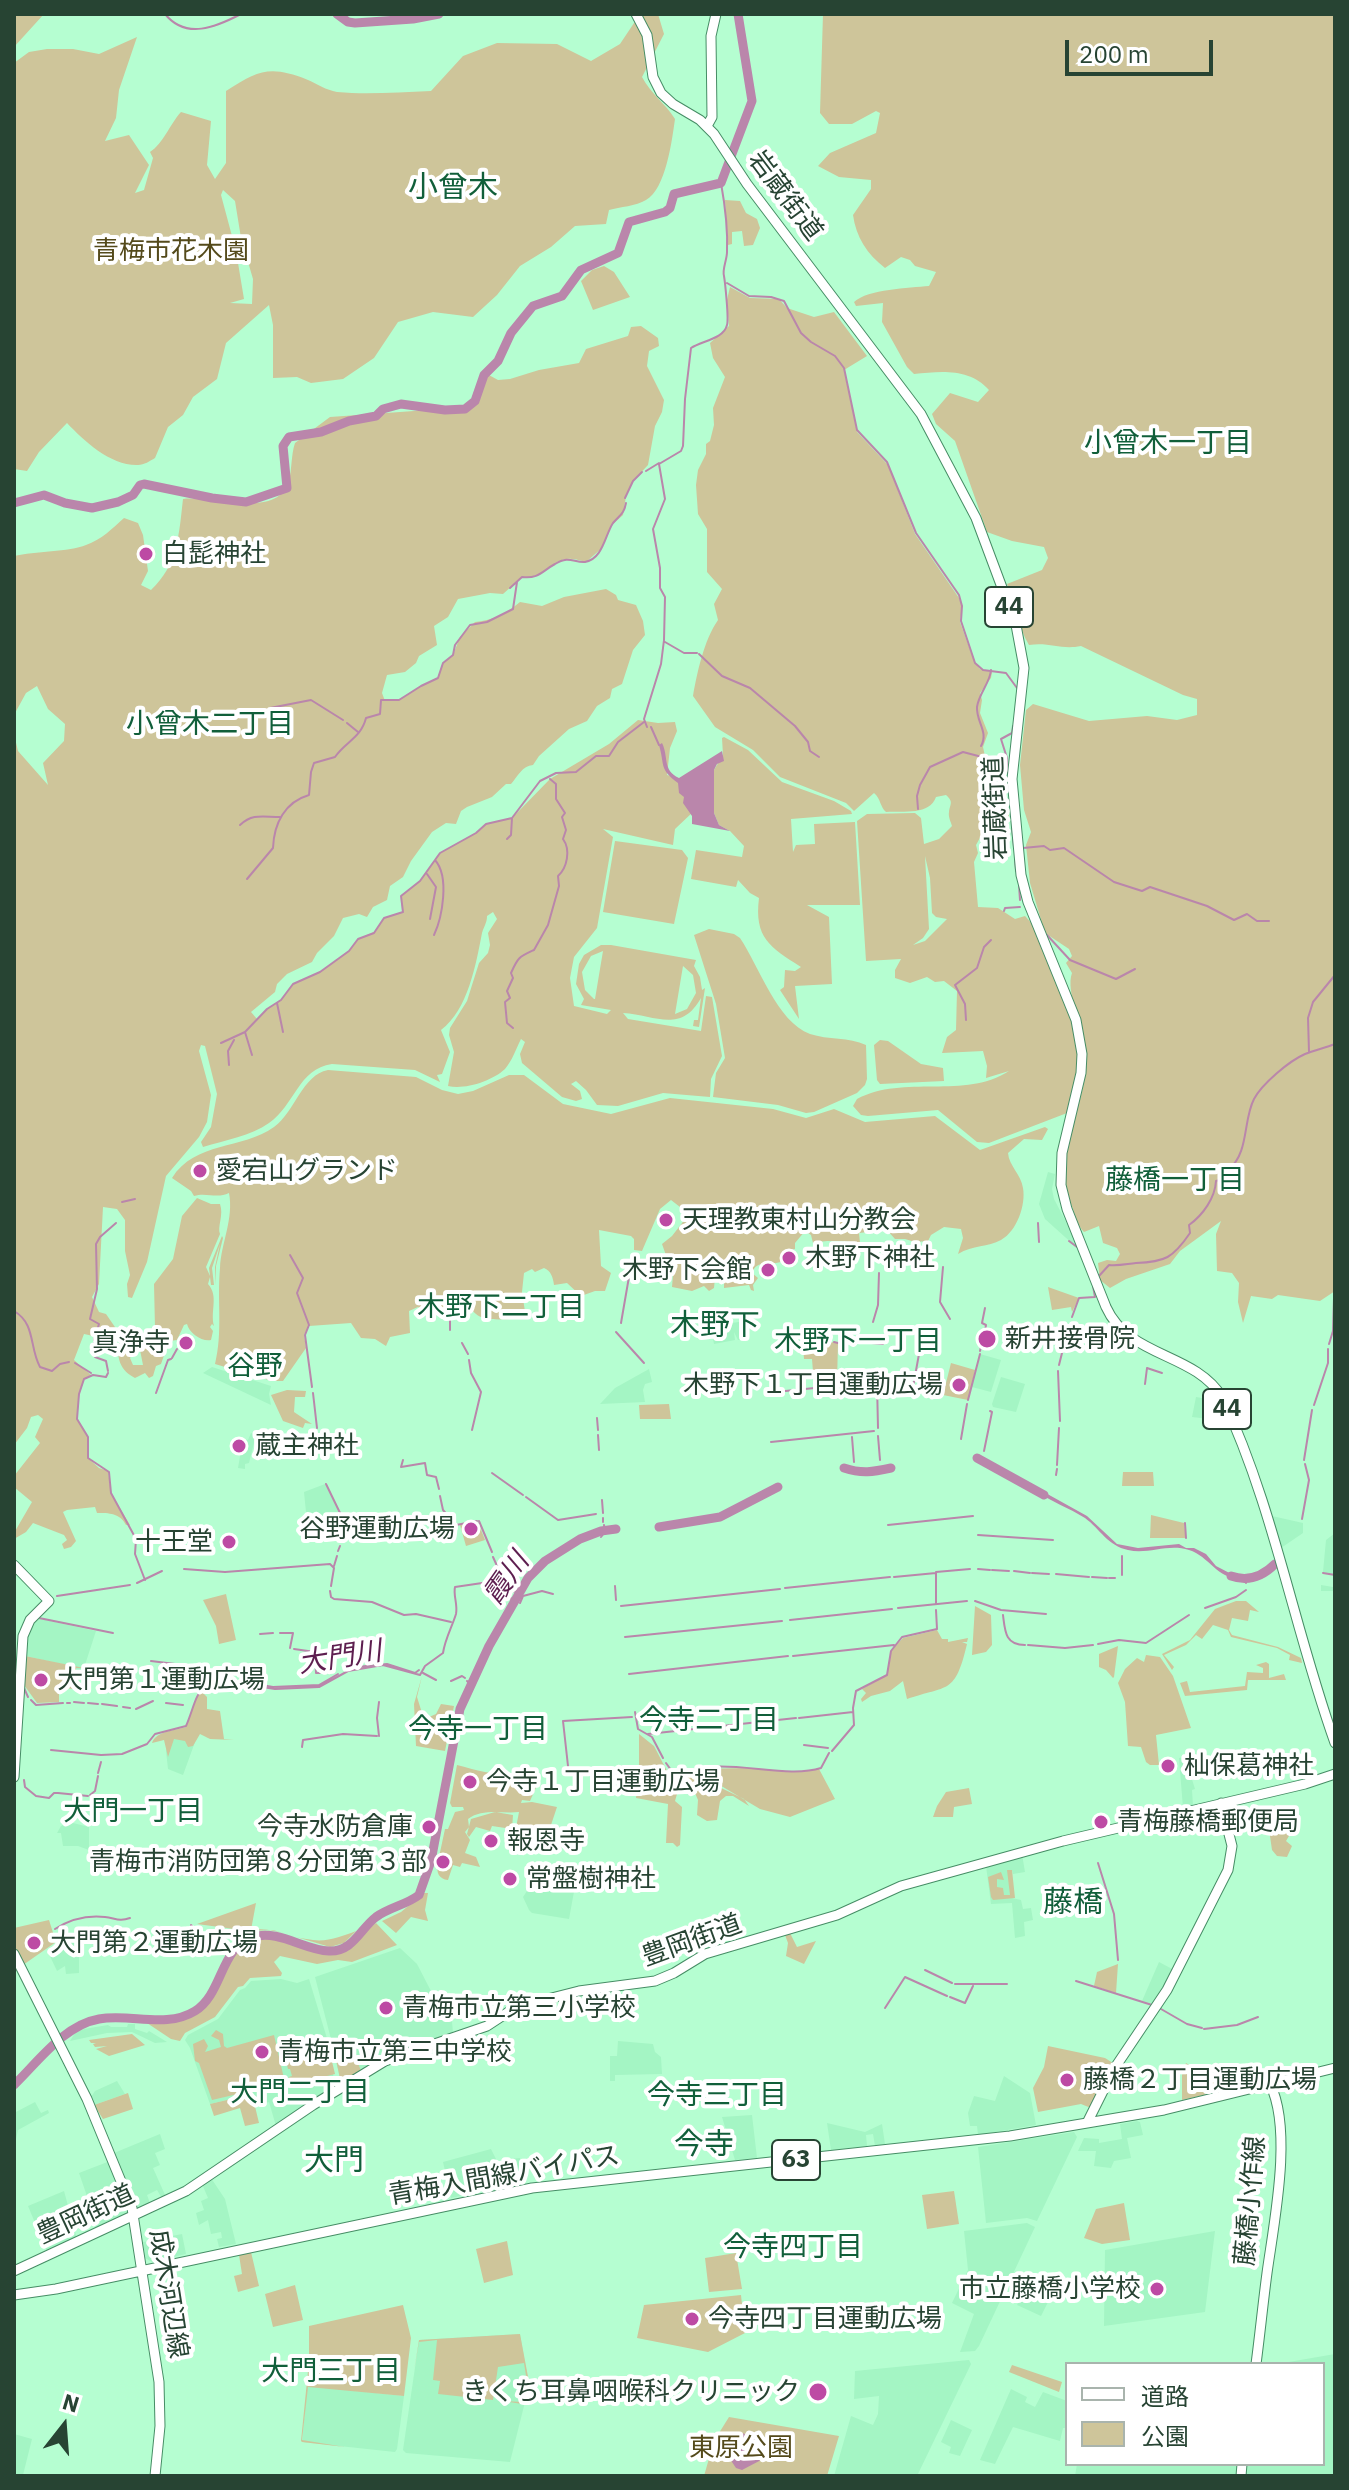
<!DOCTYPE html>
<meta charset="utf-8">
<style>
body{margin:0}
#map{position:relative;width:1349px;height:2490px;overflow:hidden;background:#b5fed1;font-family:"IBM Plex Sans","Noto Sans JP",sans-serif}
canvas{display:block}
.frame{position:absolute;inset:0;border:16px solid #274433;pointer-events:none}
.legend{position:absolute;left:1065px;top:2362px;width:260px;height:104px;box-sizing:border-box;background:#fff;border:2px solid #a9b4ad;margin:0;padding:10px 14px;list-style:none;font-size:24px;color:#274433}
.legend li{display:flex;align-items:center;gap:16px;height:40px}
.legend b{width:40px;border:2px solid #a9b4ad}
.north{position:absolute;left:24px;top:2386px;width:80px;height:80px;-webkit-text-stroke:6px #fff;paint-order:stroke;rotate:17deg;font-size:22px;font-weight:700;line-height:32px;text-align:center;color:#274433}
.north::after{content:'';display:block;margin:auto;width:28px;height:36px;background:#274433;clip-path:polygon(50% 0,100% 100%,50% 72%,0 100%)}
.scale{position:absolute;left:1065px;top:40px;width:148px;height:36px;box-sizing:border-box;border:4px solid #274433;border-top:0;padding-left:10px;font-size:24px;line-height:28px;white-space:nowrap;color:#274433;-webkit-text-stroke:6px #fff;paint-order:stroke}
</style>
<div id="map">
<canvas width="1349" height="2490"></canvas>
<div class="frame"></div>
<ul class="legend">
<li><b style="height:10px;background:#fff"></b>道路</li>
<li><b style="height:22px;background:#cec59a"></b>公園</li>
</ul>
<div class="north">N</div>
<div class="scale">200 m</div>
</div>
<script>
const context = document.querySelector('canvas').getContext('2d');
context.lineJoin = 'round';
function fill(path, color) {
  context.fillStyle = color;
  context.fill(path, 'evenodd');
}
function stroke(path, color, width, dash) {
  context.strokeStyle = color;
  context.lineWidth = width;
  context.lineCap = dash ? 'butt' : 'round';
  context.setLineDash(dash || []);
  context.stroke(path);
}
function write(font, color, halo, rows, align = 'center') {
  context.font = font + ' "IBM Plex Sans","Noto Sans JP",sans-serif';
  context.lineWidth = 8;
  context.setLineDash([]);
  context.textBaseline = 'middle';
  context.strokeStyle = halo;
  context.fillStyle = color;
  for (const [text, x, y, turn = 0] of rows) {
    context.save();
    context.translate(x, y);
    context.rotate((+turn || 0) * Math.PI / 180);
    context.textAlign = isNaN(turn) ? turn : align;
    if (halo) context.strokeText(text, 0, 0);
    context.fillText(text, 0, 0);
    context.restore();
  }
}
fill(new Path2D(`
 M1048,1172L1055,1174L1052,1189L1054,1199L1078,1245L1075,1246L1045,1219L1039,1204Z
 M730,1314L732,1323L745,1321L748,1339L738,1340L734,1332L735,1340L714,1344L710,1324L716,1318Z
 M980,1354L1001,1360L991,1392L972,1387Z
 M212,1367L271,1386L269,1394L271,1405L203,1373Z
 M649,1369L652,1382L645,1384L643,1390L645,1402L600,1404L615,1388Z
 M1001,1377L1025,1384L1016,1412L993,1407L992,1404Z
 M1196,1397L1220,1401L1226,1421L1192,1417Z
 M251,1433L273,1443L271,1451L254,1443L249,1463L245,1464V1469L238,1468L243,1439L248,1440Z
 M325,1484L342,1517L307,1522L304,1492Z
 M1272,1516L1303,1523V1533L1281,1548Z
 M1335,1533V1591H1321V1585L1333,1587L1334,1575L1323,1572L1326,1540Z
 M36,1618L96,1631L84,1668H81L80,1674L89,1678L75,1675L76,1667L25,1656L27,1638Z
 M169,1737L195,1742L183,1775L168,1769L166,1751Z
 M1185,1757L1195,1789L1192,1790L1193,1806L1183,1808L1179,1758Z
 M69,1822L89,1827V1850L78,1846H63L61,1833H57L61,1826Z
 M1022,1854L1025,1872L1013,1874L1012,1870V1898L1021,1900L1023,1909L1031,1908L1033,1920L1024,1922L1025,1936L1015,1938L1012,1903L991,1904L986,1866Z
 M537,1876L573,1887L575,1886L569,1919L532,1913L529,1910L523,1897Z
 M73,1933L79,1951V1973L66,1974L65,1966L57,1971L48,1952L69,1934Z
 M400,1948L417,1964L431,1991L451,2010L453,2033L341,2083L334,2052L330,2053L335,2088L276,2126L269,2102L255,2106L252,2094L210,2104L190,2048L185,2040L188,2035L218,2019L240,1990L245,1988L251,1981L281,1979L297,1983L309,1979L329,2045L332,2043L315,1977Z
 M1159,1962L1174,1970L1153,2004L1142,2001Z
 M128,2024H135V2029L147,2033L149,2031L167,2042L155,2043L132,2032L107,2033L70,2041L75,2033L84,2029L108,2025L111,2027H127Z
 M618,2041L653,2044L655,2052L661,2057L662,2074L615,2075V2081H610V2056H617Z
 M1004,2076L1030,2093L1036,2125L978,2135L977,2126H970L968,2113L974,2096L995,2101Z
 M117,2081L125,2094L94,2105L91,2097L95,2091Z
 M35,2102L41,2113L48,2110L49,2113L18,2130L16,2139L14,2113Z
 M752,2115L757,2158L735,2160L722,2117Z
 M1137,2121L1140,2122L1143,2135L1127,2138L1131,2158L1114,2161L1111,2168L1094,2166L1096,2151H1078L1084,2138L1099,2139V2143L1122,2139L1120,2124Z
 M827,2123L865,2132L882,2124L885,2144L875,2146L873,2134L866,2135L867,2146L831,2150Z
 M1074,2132L1077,2137L1037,2221L1027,2218L986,2223L978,2147Z
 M160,2134L165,2149L155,2153L160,2165L153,2168L166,2197L163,2200L157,2190L147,2195L151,2206L140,2209L132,2200L114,2153Z
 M491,2149L497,2161L499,2188L451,2198L443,2162Z
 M520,2158L524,2183L507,2187L501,2160Z
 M110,2161L128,2213L97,2232L90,2209L81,2213L77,2203L88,2199L79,2173Z
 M211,2178L225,2199L236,2244L219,2247L217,2239L222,2238L221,2232L211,2234L208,2220L199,2225L196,2213L204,2210L201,2201L208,2198L202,2184Z
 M64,2191L77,2239L48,2254L28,2206Z
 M1027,2223L1035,2227L979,2346L975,2351L960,2352L974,2314L952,2303L968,2270L964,2231Z
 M1215,2231L1205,2312L1104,2326L1105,2250Z
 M182,2234L186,2254L152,2262L145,2258L143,2242Z
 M1024,2291L1048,2302L1041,2316L1017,2305Z
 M520,2334L529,2386L510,2462L406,2453L403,2450L419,2340Z
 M1335,2354V2476H1075L1077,2464H1323V2364H1277Z
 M969,2360L971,2364L917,2476H834L851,2416L873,2425L878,2414L879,2396L854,2399L855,2371Z
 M307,2386L404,2396L397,2449L395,2452L302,2442Z
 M1011,2389L1027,2397L1025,2402L1035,2407L1043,2392L1067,2401V2428H1063L1060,2441L1013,2427L995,2464L980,2460Z
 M951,2420L972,2430L960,2456L949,2453L951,2447L941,2442Z
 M14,2434L32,2439L23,2475L14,2474Z`), '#a4f5c4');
fill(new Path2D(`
 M14,14H44L14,47Z
 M640,14H658L664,34L642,77C651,94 665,103 675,119C672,140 666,189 646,200C636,206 620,207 609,210L606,224L575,226L551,247L520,266L497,295L473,317L433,312L398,322L374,358L343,379L311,383L297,377L273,378V325L269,305L226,343L217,379L193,397L183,415L168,427L155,458C150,461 144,465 138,465C111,466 84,441 67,423L39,452L27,471L14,469V63L29,52L47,49H73L99,54L137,37L119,90L116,118L105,141L129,135L149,165L135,193L144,190L153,158L150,152C163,144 170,124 181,112L211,121L207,165L215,179L226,163V91C259,70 270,65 308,80C317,84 326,90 337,92C368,95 399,92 431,91L463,56L497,43L557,44L591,61L620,44ZM223,190L235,201L241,238L253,279L252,304L230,303L244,299L236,251L221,195Z
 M823,14H1335V1291L1320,1301L1278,1295L1272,1299L1251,1296L1243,1323L1238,1302L1239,1283L1232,1273L1217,1271L1216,1234L1221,1221L1180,1251L1170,1264L1126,1279L1110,1288L1100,1280L1098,1263L1107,1260L1116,1261L1120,1254L1117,1248L1103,1243L1099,1226L1084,1232C1077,1225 1075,1214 1071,1204C1051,1145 1090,1106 1086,1051C1084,1029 1065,992 1072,973L1066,963L1072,956L1069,949L1045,933L1030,883L1026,845L1031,832L1024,810L1020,765L1026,710L1033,704L1089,721L1147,716L1177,720L1197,715V699L1183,695L1081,646C1061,650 1050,642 1029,645C1018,627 1015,603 1007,584L1042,570L1048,558L1044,547L1012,541L987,532L955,441L936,424L932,414L950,393L978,402L989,390C970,368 941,371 914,374L907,367L882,322L883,303L856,306L854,302C868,289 909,288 929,286L936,272L915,266L910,260L901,257L885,268C867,254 856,237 853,215L871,189V180L839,177L818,166L830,153L876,133L880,113L876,111L852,124H829L820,113Z
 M725,200L740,201L746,213L757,219L760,228L753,245L744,246L742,231L732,232V244L728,245Z
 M604,266L614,272L630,297L593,310L581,281L592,270Z
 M730,287L750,298L779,299L787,308L814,317L834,312L867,356L844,370L857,432L888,465L915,534L959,598L962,606L960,622L974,661L980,669L992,672L991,678L980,693L982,700L980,713L988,733L983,747L991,784V808L1009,815L1006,825L986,827L976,845L978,853L974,862L978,907L998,908L1015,919L1025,916L1035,927C1052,969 1083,1025 1078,1070C1076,1084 1071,1099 1067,1113L989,1143L977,1142L938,1110L868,1116L861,1115L853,1106L857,1099C904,1074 965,1100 1009,1071L986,1078L987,1066L983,1051L942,1053L947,1037L956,1030L957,991L944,981L935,982L927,977L910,983L895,978V970L901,959L866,961L857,821L867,814L915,813L921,818L924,844L939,839L952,826C951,822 948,817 949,812C950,804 954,802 946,795L936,797C930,815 904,811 886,812C880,807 881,799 874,793L854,811L846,803L780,777L753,750L715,727L693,696C697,673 704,640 718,620L714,604L722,589L707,572V529L698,514L696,485L698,470L706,454V444L710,441L714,425L713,408L725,377L713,358L710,343L729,326L727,300ZM925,856L930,878L932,913L936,917L947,919L925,941L913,945L923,938L929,929Z
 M641,326L658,338L659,346L649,351L647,366L664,400L662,412L655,426L648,465L633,481L626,496L623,515L612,525L602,548L586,562C581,561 577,559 572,559C551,557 548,579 522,577L503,594L490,593L458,599L448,617L434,626L437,645L419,656L416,663L405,672L387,675L382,693L385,701L399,700L421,686L438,678L443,663L453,655L460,637L475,622C491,621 507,613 520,602L542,606L564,597L606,589L616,595L618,600L636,605L643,621L645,635L633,650L622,684L612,689L610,698L597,706L587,721L569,729L539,756L533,765C522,766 518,776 511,784H506L492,797L467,807L461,811L456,824L446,823L432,832L411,861L403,877L390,886L387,900L373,907L367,917L359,914L343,918L334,936L317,953L312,962L287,974L277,984L275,992L251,1012L257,1019L267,1009L281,1000L293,984L320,972L349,951L358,939L376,931L384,918L402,912L401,896L420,881L440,853L476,833L486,824L512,818L550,779L609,744L638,720L658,723L675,722L677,731L670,748L667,775L675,777L694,811L675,829L673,845L603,829L613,837L597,928L574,957L570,978L574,1006L607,1014L611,1010L581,1005L584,999L576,984L579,964L584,955L601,945H611L696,960L694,966L700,977L702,990L705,988L699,1027L693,1026L694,1020H698L701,998C681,1034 655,1015 623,1013L628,1019L701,1031L706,996L712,997L722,1056L711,1079L710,1097L663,1093L618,1106L597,1105L586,1090L576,1081L571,1084L580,1091L582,1099L576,1101L562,1097L522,1063L520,1054L525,1042L521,1039C516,1049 512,1061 505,1069C492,1081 465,1090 448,1086L454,1052L449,1035L450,1028L467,1001L479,963L488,953L490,945L488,933L497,919L493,912L487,916C487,923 484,926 482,933C476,964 468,1010 441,1030L450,1052L442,1074L437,1075L440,1082L415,1070L332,1064C298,1069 295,1105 269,1123C251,1136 225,1140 203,1147L201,1142L211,1127L217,1094L205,1046L201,1045L199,1051L211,1095L207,1122L199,1137L166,1176L147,1262L132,1298L128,1297L127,1284L130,1275L125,1251V1220L117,1209L103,1207L99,1284L92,1297L99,1312L106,1314L117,1330L112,1343L103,1338L84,1334L74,1360L91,1375L84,1379L79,1392L77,1419L88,1436V1458L99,1468L108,1471L111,1493L130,1525H126C120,1513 109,1513 97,1513L95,1507L67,1510L63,1512L76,1541L71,1547L64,1549L62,1544L67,1540L64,1535L33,1523L26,1532L14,1539V1533L32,1502L14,1487V1476L40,1443L35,1437L43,1419L38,1415L31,1417L27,1428L14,1445V734L18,751L48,785L43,763L64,741L65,724L48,709L37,686L26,693L14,715V556C35,551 69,552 86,545C101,540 113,528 124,518L138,523L143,535L148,571L141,585L151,590C178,565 179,534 183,499C211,495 278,520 289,481C292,469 291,455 295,443L330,417L428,410L461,413L470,409L480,394L487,374L498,380L510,379L539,370L579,363L586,349L628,336L631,327ZM603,951L595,999H594L585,990L582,972L591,956ZM683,966L693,975L696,993L687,1009L675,1014Z
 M724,737L748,750L782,782L834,801L851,811L852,814L791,819L793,852L796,845L815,844L814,824L855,822L860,905H807L829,917L832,984L795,986L799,1019L780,990L784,987L785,970L795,971L801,967C770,947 754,938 759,898L750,893L738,880L736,887L691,879L696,850L742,857L744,846L730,831L719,825L714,813V770L723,755L722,738Z
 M615,841L682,850L688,858L674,924L603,912Z
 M709,929L734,934L740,938C759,966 777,1022 810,1034C828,1040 849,1037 866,1045L867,1079L865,1085L857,1093L814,1112L806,1113L778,1105L713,1097L716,1073L725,1058L716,1004L694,935Z
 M880,1040L888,1041L921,1064L943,1068L944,1081L880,1084L877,1080L874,1045Z
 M328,1070L416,1077L442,1090L458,1094L473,1091L509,1075H524L563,1104L611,1114L670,1098L773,1109L806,1118L834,1109L865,1122L935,1116L980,1150L1045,1127L1048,1129L1042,1140L1024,1139L1008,1153C1009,1166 1021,1174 1023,1188C1026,1205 1017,1231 1001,1240C988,1247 973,1245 958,1254L963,1238L961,1229L944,1227L931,1235L928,1241L915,1242L905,1239H895L887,1230L859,1233L860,1243L853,1245L852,1242C838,1241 826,1240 813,1243L811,1235L805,1231L795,1243V1249L785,1251L783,1261C771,1267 757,1258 752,1273L758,1278L753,1285L754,1291L751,1290L749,1285L724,1288V1277H715L714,1288L709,1291L704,1286L692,1291L672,1287L673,1275L662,1244L672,1236L689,1214L671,1200L660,1209L642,1251L634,1250V1239L631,1236L599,1230L601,1266L611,1273L605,1291H595L581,1296L567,1283L554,1285C553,1277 551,1271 544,1268L535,1272L532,1269L524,1273L522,1292L526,1318C514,1318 486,1323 476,1314C470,1309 471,1305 461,1303C449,1302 440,1314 427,1315L418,1307L409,1311L410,1333L390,1337L386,1346L375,1339L361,1338L351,1323L309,1326L304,1335L306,1348L283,1381H274L266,1361L272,1381L215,1364C223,1332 217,1301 220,1268C221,1243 234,1219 229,1193C217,1199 206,1192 194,1196L191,1191L172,1178C195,1141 242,1150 274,1127C295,1112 302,1075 328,1070Z
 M197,1198L211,1204H220C224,1215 217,1227 220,1234L206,1267L210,1276L209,1268L222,1236L223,1238L216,1266V1285L215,1267L220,1244L212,1268L214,1285H211L210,1277L208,1284C219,1296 210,1311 214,1326L212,1324L210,1327L213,1331L211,1340C202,1342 189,1333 187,1324L184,1325L177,1340L169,1341L161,1364L156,1366L153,1376L149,1378L145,1373L135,1378C121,1371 115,1358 120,1341L128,1343L133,1353L130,1358L133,1365H143L140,1350L155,1328L154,1284L173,1259L182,1216Z
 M1048,1287L1079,1298L1072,1312L1071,1307L1052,1310Z
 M834,1342L838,1343L837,1382L814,1385L812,1359H804L803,1346Z
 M951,1363L975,1370L968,1400L943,1395Z
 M287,1390L306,1391L305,1397H295L294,1412L312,1424L305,1423L303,1428L283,1421L271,1395Z
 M669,1404L671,1419H640L639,1405Z
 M1123,1472H1153L1154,1486H1122Z
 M1151,1515L1184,1523L1186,1538H1150Z
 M478,1522L485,1540L466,1546L460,1525Z
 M226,1594L236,1640L219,1644L216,1626L203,1600Z
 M1236,1601H1246L1259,1612L1250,1610L1248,1621L1232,1618L1229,1630L1232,1635L1278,1647L1301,1658L1302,1663L1289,1660L1290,1655L1277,1648L1231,1637L1228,1630L1213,1625L1202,1639L1196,1635L1186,1645L1164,1655L1174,1667L1172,1670L1162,1654L1190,1640L1215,1609Z
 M975,1606L991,1615L992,1645L986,1652L972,1655Z
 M937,1630L942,1639H948V1642L968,1638L967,1642H962L967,1644C955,1695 948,1685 907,1699L903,1681L890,1691L871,1696L862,1702L861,1699L866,1693L862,1689L887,1675L891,1651L903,1638Z
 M1118,1646L1114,1677L1113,1678L1106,1670L1099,1667V1654Z
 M1146,1655L1160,1657L1173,1676L1191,1728L1156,1735L1159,1765H1150L1146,1762L1141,1747L1128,1746L1125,1702L1118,1683L1125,1669L1137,1658L1144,1662Z
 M25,1656L84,1668H76L73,1689L59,1687V1702L37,1703L24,1685Z
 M1266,1662L1269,1664V1678L1284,1674L1286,1680H1248L1247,1690L1185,1696L1180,1683L1187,1681L1190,1692L1245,1686L1247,1672L1263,1673V1668L1256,1665Z
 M422,1676L417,1697L422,1713L429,1717L436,1714L441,1704L454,1706L445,1751L416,1746L414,1704Z
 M202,1692L207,1697V1709L220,1711L224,1739L234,1740L210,1739L200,1734L193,1746L188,1747L185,1741L174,1739L168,1757L164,1740L152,1743C156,1731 174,1731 186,1727L196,1698Z
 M639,1734L654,1746L667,1771L683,1778L693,1772L709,1778L717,1786L744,1799L749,1806L733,1796H726L720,1801L717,1820L707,1821L697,1815L698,1800L695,1793L683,1790L677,1794L675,1801L682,1807L680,1845L677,1847L673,1843H666L668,1804L636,1798L639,1772Z
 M457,1765C483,1772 511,1780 537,1772L538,1783L530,1801L522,1800L521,1803L532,1802L557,1807L548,1834H545L546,1844L514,1837L515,1834L533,1838L535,1835L529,1833L532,1837L515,1833L519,1812C503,1814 483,1808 468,1819L469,1827L465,1832L470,1840L465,1853L476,1857L480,1867L462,1863L460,1867L453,1865L448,1880C439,1879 436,1873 438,1864L447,1866L449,1859L439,1857L445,1829H448L455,1812L464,1810L463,1807H452L450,1803Z
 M747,1768L798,1772L819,1769L835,1799L790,1817L760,1809L718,1784L699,1769Z
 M969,1788L972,1804L954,1807L953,1817H933L937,1806L946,1792Z
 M495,1812L513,1815L512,1829L492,1826L490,1831L476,1827L469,1837L467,1834L471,1819Z
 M1281,1824L1289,1827V1836L1286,1841L1292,1846L1287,1857L1277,1856L1272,1850L1269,1829Z
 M1007,1870H1012L1015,1898L993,1900L991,1897L988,1877L1001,1872L1004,1880L997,1879V1887L1003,1888L1004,1895H1010Z
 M424,1893H428L425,1910L428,1921L411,1917L396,1933L382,1921L401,1912Z
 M256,1903L251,1930C274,1926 291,1938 313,1940C328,1942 343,1936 356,1931L344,1943L330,1947L273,1930L249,1931L197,1924Z
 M49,1920L56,1942L23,1965L14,1944V1928Z
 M376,1923L397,1945L352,1962L338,1960L317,1964L280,1956L274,1962L282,1973L281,1976L250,1978L243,1986L238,1987L215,2017L185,2033L180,2041L171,2039L147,2023C198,2023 209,2008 229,1965C234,1955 239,1947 249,1942C280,1927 313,1963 344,1951C358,1946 364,1931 376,1923Z
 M790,1933L797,1947L816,1941L804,1964L786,1956L788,1943L785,1935Z
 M1118,1964L1116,1993L1094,1986L1097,1972Z
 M216,2030L223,2034L224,2046L227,2048L274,2035L285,2083L212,2100L199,2063L195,2061L193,2044L204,2039L208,2046L205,2052L221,2047L219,2040L211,2036Z
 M132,2034L145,2045L109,2056L96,2049L107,2046L95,2047L93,2044L96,2043H91L89,2040Z
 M351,2045L361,2071L341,2083L334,2051Z
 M300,2046L302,2052L324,2046L326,2053H330L335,2074L291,2085L289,2077L292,2076L290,2069H288L283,2050Z
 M1048,2046L1105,2058L1113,2063L1091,2108L1081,2104L1038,2112L1033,2088L1044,2067Z
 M1186,2063L1219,2085L1221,2091L1182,2100V2075Z
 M128,2093L133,2109L103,2119L94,2105Z
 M252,2094L259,2123L245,2126L240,2108L214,2116L210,2104Z
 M954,2191L959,2224L927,2229L922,2195Z
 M1124,2203L1130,2240L1102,2244L1084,2238L1096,2209Z
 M507,2241L513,2275L484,2283L476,2249Z
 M251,2252L259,2286L238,2292L234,2276L242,2274L239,2255Z
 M736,2253L742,2289L709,2292L705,2258Z
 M295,2285L303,2320L273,2327L265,2294Z
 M741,2295L745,2333L708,2352L637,2338L644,2305Z
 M403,2305L411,2338L404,2396L308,2387L302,2440L345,2447L302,2442L301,2441L309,2361V2326Z
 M520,2334L529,2382L524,2403L522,2404L503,2401L523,2402L527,2382L524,2363L498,2367L493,2400L438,2394L440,2381L433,2380L437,2340L419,2342L414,2371L419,2340Z
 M1012,2365L1062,2382L1059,2392L1009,2372Z
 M729,2417L839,2436L827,2476H704L714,2441Z`), '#cec59a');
fill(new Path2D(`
 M662,743C669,757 662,770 679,778L722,751L724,761L717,764L714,770V813L719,825L730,831L692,824V816L683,803L684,797L679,793L678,783C659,769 665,766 659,745Z
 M1036,1491H1042L1087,1516L1117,1544L1138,1548L1179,1544L1186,1548H1194L1206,1554L1216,1566L1241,1579C1217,1579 1209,1556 1189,1550C1168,1543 1148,1555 1128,1550C1108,1546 1100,1529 1085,1518C1069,1508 1052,1502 1036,1491Z
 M739,2432L770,2443L763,2459L742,2470L736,2468L726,2453L732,2434Z`), '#ba86ab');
stroke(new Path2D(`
 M165,14C186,40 216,27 241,14
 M727,283L749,296L771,297L784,301L801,333L811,342L835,356L844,368L857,430L887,462L916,533L959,595L962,606L961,621L975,663L983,670L1006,673L1017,688
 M646,471L659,463
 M625,498L633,481L642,472
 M510,588L522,577C539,579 542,571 555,564C569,555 574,563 585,562C603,559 605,535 613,523C620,515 624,514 626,503
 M665,642L684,653H697
 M699,654L722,676L750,688L795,726L808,742L810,751L819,757
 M270,708L311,700L343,720
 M347,723L358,732
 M647,727L644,719L661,664L664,640L665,597L660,588V568L653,529L665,499L659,464L681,451L683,446L685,399L691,348C701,341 724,339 727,325C729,319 725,282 724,276C722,269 727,260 727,252C728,229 725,205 721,183
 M651,727L659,745
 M981,746C989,732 976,722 977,707C979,693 990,683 991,670
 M982,755L985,776L989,786L983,795L989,811L988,821H996L997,816L1006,815
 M1008,776L1007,758L1001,739L1012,733L1013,726
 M918,809L917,796L920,785L930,767L963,752L982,757
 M240,825C253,813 263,817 280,817
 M1012,826L1014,847
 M507,839L511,835L512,818
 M1023,848L1044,846L1050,850L1064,848L1114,882L1142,891L1150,887L1207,906L1234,920L1247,914L1257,921H1269
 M1015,858L1016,871
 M427,874L436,887L430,919
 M247,879L273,848C274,823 285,802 309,795L311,772L314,763L335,757C345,742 361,738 366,718L380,714L381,700H399L421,686L438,678L443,663L453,655L455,645L470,625L487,622L513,609L517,582
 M1019,885L1020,900
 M1004,911L1005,908L1020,907
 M434,935C442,918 450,877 435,860
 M1047,935L1070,960L1116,979L1135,969
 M277,1003L283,1032
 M966,1020L965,1004L955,985L977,968L984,947L991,940
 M513,1028L507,1023L505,1002L510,998L507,991L513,978L511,973C518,957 519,957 534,950L548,925L559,886L558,876C567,868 571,850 563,839L566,830L562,817L565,813L556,799V784L550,779
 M245,1032L252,1055
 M221,1043L245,1032L267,1009L281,1000L293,984L320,972L349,951L358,939L374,933L384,918L403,912L401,896L420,881L440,853L476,833L486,824L512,818L540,781L556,773L576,772L596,756H609L618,742L644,722
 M1309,1052L1308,1018L1313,1002L1335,975
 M229,1065L228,1051L234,1040
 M122,1202L135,1199
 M1038,1223L1039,1242
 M1069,1241L1077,1247
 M290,1255L303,1278L297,1293L309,1325L305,1335L312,1387
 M943,1267L940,1302L950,1319
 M1099,1276L1109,1265C1119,1266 1126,1264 1136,1263C1165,1262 1173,1258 1190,1233L1189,1225C1203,1215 1215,1198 1216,1181L1231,1177L1229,1169C1249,1153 1243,1120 1254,1099C1262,1084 1289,1061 1305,1054C1315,1050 1325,1048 1335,1044
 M14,1311C36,1324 29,1347 40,1367L52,1371L60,1364L69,1362
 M450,1311V1330
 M1072,1317L1079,1298L1095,1297L1093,1286
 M873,1322L878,1305L879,1273
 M621,1323L630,1271
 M985,1331L986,1325L982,1323L985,1308
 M616,1332L644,1363
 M94,1340L99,1324L90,1319L97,1289L96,1244L100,1237L116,1223
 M849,1341L883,1344
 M834,1342L838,1343
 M94,1343L95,1357L106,1361L108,1371
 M462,1343L468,1354
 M1329,1344L1333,1331L1334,1298
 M980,1351L983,1337
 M172,1358L177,1349
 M469,1360L471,1373L481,1392L472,1430
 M75,1363L91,1373
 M1059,1365L1064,1345L1062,1335L1067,1327
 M1058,1371L1060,1421
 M108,1373L106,1377L93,1375L84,1379L79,1394L77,1419L88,1437V1458L109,1472L111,1493L136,1539L135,1554L145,1580
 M877,1383L878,1428
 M1145,1384L1147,1368L1162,1373
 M913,1387L921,1343
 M156,1393L168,1360L171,1359
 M313,1393L317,1428
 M766,1393L873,1382
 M968,1400L980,1354
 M1314,1405L1328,1363V1349
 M597,1418L598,1430
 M598,1435L599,1450
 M878,1436L880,1460
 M852,1437L854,1462
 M961,1439L967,1404
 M771,1442L874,1431
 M984,1451L992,1412L990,1411
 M403,1460L401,1467L425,1463L427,1475L436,1477L439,1489
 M1304,1460L1312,1410
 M1057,1465L1059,1428
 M492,1473L523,1495
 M1056,1475L1057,1469
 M326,1484L342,1517
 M440,1496L443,1510L456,1525L477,1521
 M526,1497L558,1520L596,1514
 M602,1500L603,1513
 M603,1518V1522
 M1302,1519L1309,1480L1305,1464
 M479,1521L492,1552
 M1185,1523L1186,1538
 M888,1525L973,1516
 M445,1526L456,1525
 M978,1535L1053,1540
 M601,1537L605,1532L604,1525
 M342,1539L344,1524
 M338,1551L340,1546
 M493,1557L507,1588
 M334,1566L337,1556
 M184,1569L225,1572L330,1564L334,1568L331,1586
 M978,1569L990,1570
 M992,1570L1009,1571
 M1014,1571L1030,1573
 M1032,1573L1049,1574
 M1323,1573L1335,1575
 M1056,1574L1089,1577
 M1122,1575V1556
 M894,1577L936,1573
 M1092,1577L1107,1578
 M1109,1578H1115
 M1246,1579V1583
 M137,1583L162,1571
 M615,1586L616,1600
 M785,1588L890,1577
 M330,1591L331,1597L334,1599L372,1602L404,1615L416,1614L451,1622
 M57,1596L130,1585
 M510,1598L518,1602
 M975,1601L1001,1610L1046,1614
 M520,1603L523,1596L542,1591L553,1594
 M936,1603V1572L970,1569
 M621,1606L780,1589
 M898,1608L967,1601
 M1205,1608L1236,1597L1246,1590
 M1003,1615C1005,1631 1005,1645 1025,1645
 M39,1618L113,1633
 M790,1620L892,1609
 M280,1633H293L290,1648
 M260,1634L273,1633
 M625,1637L782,1621
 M1098,1644L1119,1640L1146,1643L1189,1615
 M1028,1645L1065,1648L1093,1645
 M294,1649L315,1652L316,1673H320
 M793,1656L894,1645
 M14,1660L17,1674
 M151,1661L183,1665
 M356,1667L387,1664L415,1673L419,1670
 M423,1673L436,1680
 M629,1674L788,1656
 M451,1681L462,1676L465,1678
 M467,1681L470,1684
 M244,1682L273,1687L319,1685L338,1674
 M243,1684L275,1689L319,1687L348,1671L383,1665L420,1675L425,1666L443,1653C445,1639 452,1627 456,1614C458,1605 453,1595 455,1587L489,1582L510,1591L519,1592
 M24,1688L28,1697
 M31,1700L36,1705L63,1703
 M74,1702L84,1703
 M67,1703H70
 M88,1703L98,1704
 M166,1703L183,1705
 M102,1704L117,1706
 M123,1707L130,1708
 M136,1709L153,1701
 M635,1712L638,1729L652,1737L663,1758
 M799,1718L853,1712
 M648,1734L796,1718
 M379,1736L377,1718L379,1702
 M804,1745L828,1748
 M302,1747L303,1740L343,1734L377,1736
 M51,1750L101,1755L122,1754L147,1744L155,1734L186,1726C198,1699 195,1675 236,1684
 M832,1751L854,1725L853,1708L856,1691L887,1675L891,1651L902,1637L937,1629L936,1610
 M666,1763L671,1770L682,1774C720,1755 783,1780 821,1768L829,1753
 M568,1766L563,1721L632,1717
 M98,1773L101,1762
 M24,1780L25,1787L36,1796L49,1798L54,1793H58L88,1796
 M90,1795L95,1791L98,1776
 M1098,1863L1114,1914L1118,1960
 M191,1925L192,1926
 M55,1929C69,1920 87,1915 105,1917C115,1918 119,1922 130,1918
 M247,1936L248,1939
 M925,1970L952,1983
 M1076,1981L1152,2005
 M955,1984H1007
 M950,1997L965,2003L973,1986
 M885,2008L905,1977L947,1996
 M1161,2009L1187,2024L1202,2028
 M1204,2029L1237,2025L1258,2017`), '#ba86ab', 2);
stroke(new Path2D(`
 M337,14L348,22L355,23L413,19L439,14
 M14,503L44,495L65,503L92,508L118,502L133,495L140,485L144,484L212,498L246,502L287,488L283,446L289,437L321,432L349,421L376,416L383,409L401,404L445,410L465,409L475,401L484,375L498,361L511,333L533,306L562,296L581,270L618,253L629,222L665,212L670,208L674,194L721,183L752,101L738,14
 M977,1458L1044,1495
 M844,1468C862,1474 873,1472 891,1468
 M659,1527L720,1517L778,1487
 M1231,1576C1248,1582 1263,1576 1275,1564
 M14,2085C38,2062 64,2025 99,2019C130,2013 166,2029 195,2011C223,1994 220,1947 253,1937C278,1929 304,1950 329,1951C353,1952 360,1929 376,1917C390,1907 406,1905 419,1895L431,1861L460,1709L489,1646L528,1578L545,1561L580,1539L601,1531L616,1529`), '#ba86ab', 9);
const major = new Path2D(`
 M636,14L647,35L653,77L661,93L673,104L700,120L714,134L747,184L921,414L976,518L1016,625L1024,668L1012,779L1021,875L1028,902L1076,1020L1082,1054L1081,1073L1062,1153L1061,1185L1067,1209L1106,1307C1129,1358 1194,1352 1222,1397C1274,1507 1294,1629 1335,1743
 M707,126L712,117L711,36L716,14
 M14,1565L49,1601L30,1620L23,1636L14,1777
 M14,1954L87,2099L132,2208L159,2382L160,2426L155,2476
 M1087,2123L1114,2069L1167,1990L1228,1870L1232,1846L1221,1803
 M14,2271L186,2191L313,2105L385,2061L487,2026L516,2007L579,1991L655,1981L674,1973L705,1954L837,1915L901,1886L1063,1841L1305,1784L1335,1774
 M14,2295L56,2289L532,2188L1010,2136L1164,2110L1335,2068
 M1256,2364C1260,2334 1263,2303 1267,2273C1274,2222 1293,2130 1270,2084
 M1241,2476L1242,2464`);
stroke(major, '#468d65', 11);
stroke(major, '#fff', 9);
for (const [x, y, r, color] of [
 [146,554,8,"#bd4aa4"],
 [200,1171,8,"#bd4aa4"],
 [666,1220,8,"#bd4aa4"],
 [789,1258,8,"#bd4aa4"],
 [768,1270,8,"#bd4aa4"],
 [987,1339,10,"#bd4aa4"],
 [186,1343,8,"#bd4aa4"],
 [959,1385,8,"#bd4aa4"],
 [239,1446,8,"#bd4aa4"],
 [471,1529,8,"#bd4aa4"],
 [229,1542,8,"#bd4aa4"],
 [41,1680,8,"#bd4aa4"],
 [1168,1766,8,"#bd4aa4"],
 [470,1782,8,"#bd4aa4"],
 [1101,1822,8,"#bd4aa4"],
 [429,1827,8,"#bd4aa4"],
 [491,1841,8,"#bd4aa4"],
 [443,1862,8,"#bd4aa4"],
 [510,1879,8,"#bd4aa4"],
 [34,1943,8,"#bd4aa4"],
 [386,2008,8,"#bd4aa4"],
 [262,2052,8,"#bd4aa4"],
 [1067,2080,8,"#bd4aa4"],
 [1157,2289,8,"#bd4aa4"],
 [692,2319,8,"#bd4aa4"],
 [818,2392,10,"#bd4aa4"]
]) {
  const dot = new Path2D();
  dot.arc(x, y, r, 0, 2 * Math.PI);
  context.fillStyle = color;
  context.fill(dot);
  stroke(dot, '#fff', 3);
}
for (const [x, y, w] of [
 [1009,607,48],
 [1227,1409,48],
 [796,2160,48]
]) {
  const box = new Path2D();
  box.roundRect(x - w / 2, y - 20, w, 40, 6);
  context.fillStyle = '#fff';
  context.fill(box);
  stroke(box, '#274433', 2);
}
write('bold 24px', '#274433', null, [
 ["44",1009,607],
 ["44",1227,1409],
 ["63",796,2160]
]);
write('26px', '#274433', '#fff', [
 ["岩蔵街道",785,196,53],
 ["岩蔵街道",996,808,-92],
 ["豊岡街道",692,1941,-20],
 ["青梅入間線バイパス",504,2176,-10],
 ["藤橋小作線",1251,2201,-85],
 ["豊岡街道",86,2215,-25],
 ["成木河辺線",168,2294,81]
]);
write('26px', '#544a1b', '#fff', [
 ["青梅市花木園",171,251],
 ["東原公園",741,2448]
]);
write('26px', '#274433', '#fff', [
 ["白髭神社",162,554],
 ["愛宕山グランド",216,1171],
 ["天理教東村山分教会",682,1220],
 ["木野下神社",805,1258],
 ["木野下会館",752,1270,"right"],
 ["新井接骨院",1005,1339],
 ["真浄寺",170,1343,"right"],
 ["木野下１丁目運動広場",943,1385,"right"],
 ["蔵主神社",255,1446],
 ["谷野運動広場",455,1529,"right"],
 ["十王堂",213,1542,"right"],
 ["大門第１運動広場",57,1680],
 ["杣保葛神社",1184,1766],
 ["今寺１丁目運動広場",486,1782],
 ["青梅藤橋郵便局",1117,1822],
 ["今寺水防倉庫",413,1827,"right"],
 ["報恩寺",507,1841],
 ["青梅市消防団第８分団第３部",427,1862,"right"],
 ["常盤樹神社",526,1879],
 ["大門第２運動広場",50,1943],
 ["青梅市立第三小学校",402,2008],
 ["青梅市立第三中学校",278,2052],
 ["藤橋２丁目運動広場",1083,2080],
 ["市立藤橋小学校",1141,2289,"right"],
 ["今寺四丁目運動広場",708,2319],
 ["きくち耳鼻咽喉科クリニック",800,2392,"right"]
], 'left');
write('28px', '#115f3a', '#fff', [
 ["小曾木一丁目",1168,444],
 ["小曾木二丁目",210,725],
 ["藤橋一丁目",1175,1181],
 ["木野下二丁目",501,1308],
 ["木野下一丁目",858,1342],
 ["谷野",255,1367],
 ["今寺二丁目",709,1721],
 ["今寺一丁目",478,1730],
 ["大門一丁目",133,1812],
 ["大門二丁目",300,2093],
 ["今寺三丁目",717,2096],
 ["今寺四丁目",793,2248],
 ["大門三丁目",331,2372]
]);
write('italic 28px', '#5d1e4f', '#fff', [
 ["霞川",507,1579,-55],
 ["大門川",340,1658,-9]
]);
write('30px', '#115f3a', '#fff', [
 ["小曾木",453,188],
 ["木野下",715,1326],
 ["藤橋",1073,1903],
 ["今寺",704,2145],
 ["大門",334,2161]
]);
</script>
